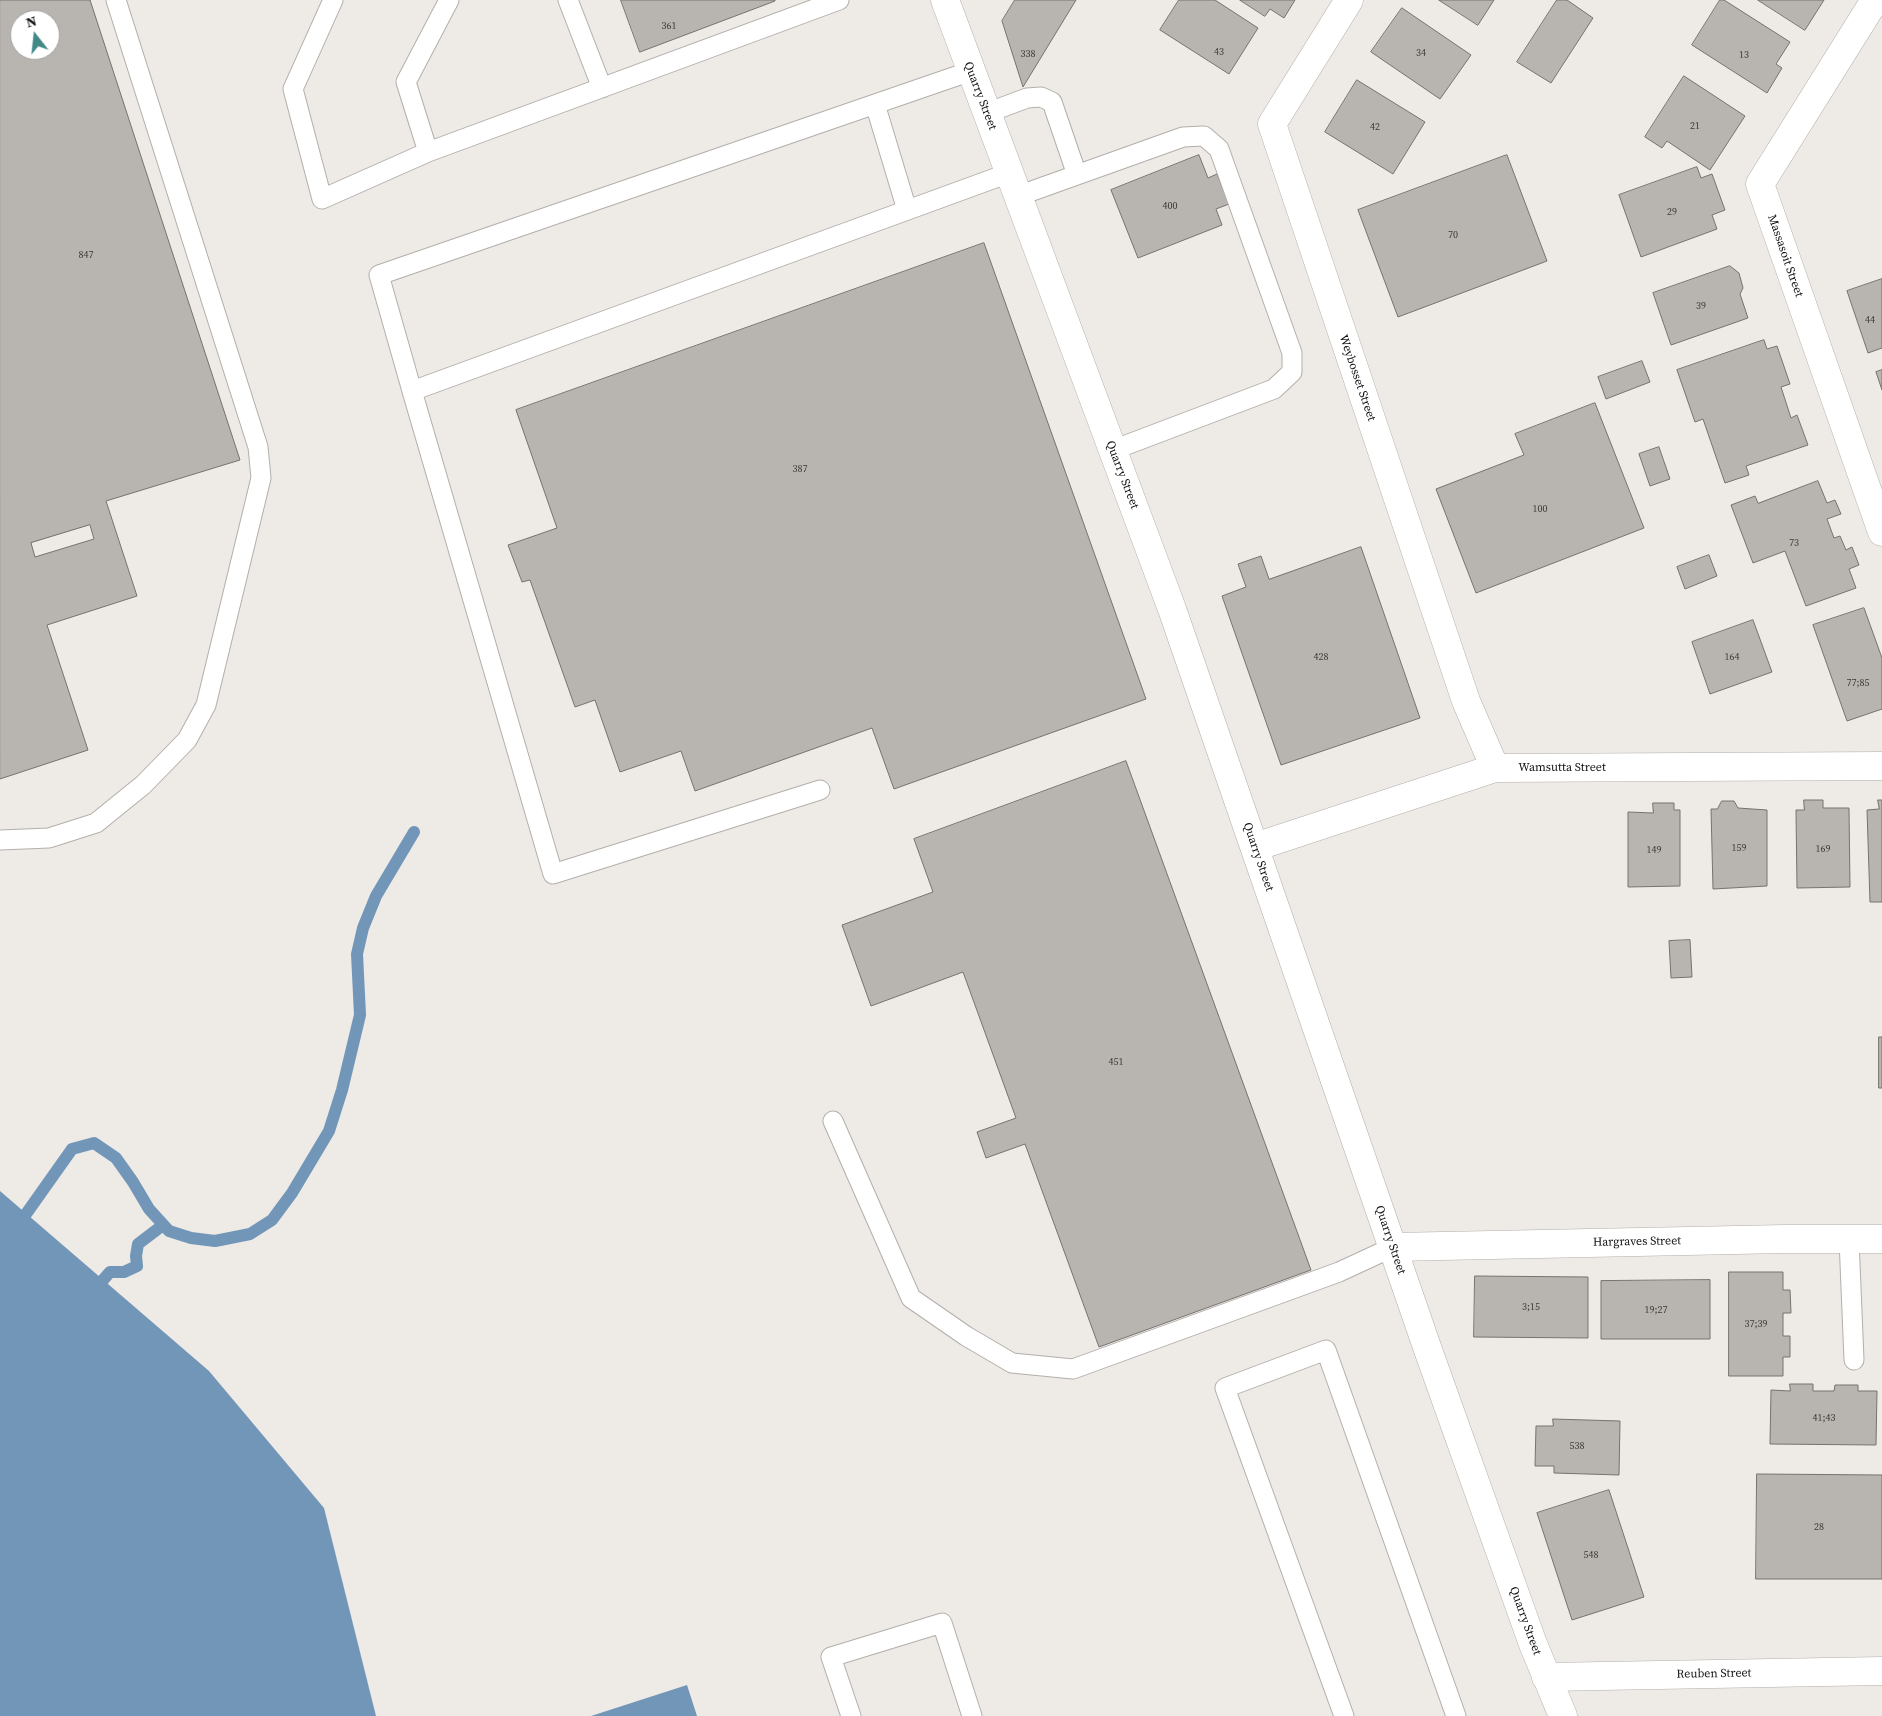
<!DOCTYPE html>
<style>
body{margin:0}
#map{position:relative;width:1882px;height:1716px;overflow:hidden;background:#eeeae6;font-family:"Source Serif 4",serif}
canvas{display:block}
.north{position:absolute;left:10px;top:10px;width:50px;height:50px;box-sizing:border-box;background:#fff;border:1px solid #a1a09f;border-radius:50%;rotate:344deg;font-size:14px;font-weight:700;line-height:20px;text-align:center;color:#131110}
.north::after{content:'';display:block;margin:auto;width:18px;height:22px;background:#428a88;clip-path:polygon(50% 0,100% 100%,50% 72%,0 100%)}
</style>
<div id="map">
<canvas width="1882" height="1716"></canvas>
<div class="north">N</div>
</div>
<script>
const context = document.querySelector('canvas').getContext('2d');
context.lineJoin = 'round';
function fill(path, color) {
  context.fillStyle = color;
  context.fill(path, 'evenodd');
}
function stroke(path, color, width, dash) {
  context.strokeStyle = color;
  context.lineWidth = width;
  context.lineCap = dash ? 'butt' : 'round';
  context.setLineDash(dash || []);
  context.stroke(path);
}
function write(font, color, halo, rows, align = 'center') {
  context.font = font + ' "Source Serif 4",serif';
  context.lineWidth = 5;
  context.setLineDash([]);
  context.textBaseline = 'middle';
  context.strokeStyle = halo;
  context.fillStyle = color;
  for (const [text, x, y, turn = 0] of rows) {
    context.save();
    context.translate(x, y);
    context.rotate((+turn || 0) * Math.PI / 180);
    context.textAlign = isNaN(turn) ? turn : align;
    if (halo) context.strokeText(text, 0, 0);
    context.fillText(text, 0, 0);
    context.restore();
  }
}
fill(new Path2D(`
 M0,1191L209,1371L324,1508L376,1716H0Z
 M687,1685L697,1716H591Z`), '#7296b8');
stroke(new Path2D(`
 M26,1214L72,1149L94,1143L116,1158L133,1182L149,1209L169,1231L191,1238L215,1241L250,1234L272,1220L292,1193L329,1131L342,1090L360,1015L357,954L363,928L376,896L414,832
 M103,1280L110,1272H124L137,1266L136,1256L138,1244L163,1225`), '#7296b8', 12);
const building = new Path2D(`
 M0,0H90L240,460L106,501L137,596L47,625L88,750L0,779ZM20,20H50V50H20ZM90,525L94,539L35,557L31,543Z
 M621,0H775V1L640,52Z
 M1015,0H1076L1023,87L1002,21Z
 M1179,0H1215L1258,28L1229,74L1160,30Z
 M1240,0H1295L1284,18L1270,9L1265,16Z
 M1439,0H1494L1478,25Z
 M1557,0H1567L1593,18L1551,83L1517,62Z
 M1720,0H1724L1790,42L1776,64L1782,68L1767,93L1692,45Z
 M1758,0H1824L1805,30Z
 M1402,8L1471,55L1440,99L1371,52Z
 M1684,76L1745,116L1710,170L1667,141L1662,148L1645,137Z
 M1357,80L1425,122L1393,174L1325,132Z
 M1199,155L1208,178L1217,174L1229,204L1216,209L1222,225L1138,258L1111,190Z
 M1507,155L1547,261L1398,317L1358,210Z
 M1697,167L1701,178L1712,174L1725,210L1712,215L1717,229L1641,257L1619,195Z
 M984,243L1146,699L894,789L872,728L695,791L681,751L620,772L595,700L575,707L530,580L522,582L508,545L557,528L516,410Z
 M1730,266L1739,273L1743,288L1740,294L1748,318L1671,345L1653,293Z
 M1882,279V348L1868,353L1847,291Z
 M1764,340L1767,349L1777,346L1790,384L1781,387L1791,418L1797,415L1808,445L1746,466L1749,475L1725,483L1703,419L1695,422L1677,370Z
 M1642,361L1650,382L1606,399L1598,377Z
 M1882,370V390L1876,372Z
 M1595,403L1644,528L1476,593L1436,489L1524,455L1515,434Z
 M1659,447L1670,479L1650,486L1639,454Z
 M1818,481L1827,503L1835,500L1841,514L1827,519L1834,538L1840,536L1846,550L1852,547L1859,565L1849,569L1856,588L1806,606L1785,551L1753,563L1731,505L1755,496L1758,503Z
 M1361,547L1420,718L1281,765L1222,596L1246,587L1238,564L1261,556L1269,579Z
 M1709,555L1717,576L1685,589L1677,567Z
 M1864,608L1882,658V709L1847,721L1813,625Z
 M1753,620L1772,672L1710,694L1692,642Z
 M1126,761L1311,1270L1099,1347L1025,1144L986,1158L977,1132L1016,1118L963,972L871,1006L842,925L933,892L914,839Z
 M1804,800H1823V808H1849L1850,887L1797,888L1796,810H1804Z
 M1878,800H1882V902H1870L1867,810L1879,809Z
 M1722,801H1734L1738,808L1767,810V886L1713,889L1711,809H1717Z
 M1653,803H1674V810H1680V886L1628,887V812L1653,813Z
 M1690,940L1692,977L1671,978L1669,941Z
 M1879,1037H1882V1088H1879Z
 M1729,1272H1783V1290H1790L1791,1313H1783V1336H1790V1357H1783V1376H1729Z
 M1475,1276L1588,1277V1338L1474,1337Z
 M1710,1280V1339H1601V1281Z
 M1790,1384H1813V1391H1834L1835,1385H1858V1391H1877L1876,1445L1770,1444L1771,1390L1790,1391Z
 M1553,1419L1620,1421L1619,1475L1554,1473V1466H1535L1536,1426H1553Z
 M1757,1474L1882,1475V1579H1756Z
 M1609,1490L1644,1597L1572,1620L1537,1513Z`);
fill(building, '#b8b4b0');
stroke(building, '#76726f', 1);
const service = new Path2D(`
 M333,0L293,89L322,199L428,152
 M449,0L406,82L428,152L839,0
 M568,0L602,88
 M971,71L379,275L412,391L1009,173
 M875,104L907,210
 M987,113L1027,98L1041,97L1052,102L1077,175
 M1018,196L1183,137L1204,136L1219,149L1292,353V372L1274,389L1113,450
 M412,391L553,874L820,790
 M0,840L49,838L96,823L143,785L187,740L206,705L261,478L258,447L116,0
 M833,1121L911,1298L966,1336L1012,1363L1073,1369L1339,1272L1393,1247
 M1849,1239L1854,1360
 M851,1716L831,1657L942,1623L972,1716
 M1344,1716L1225,1388L1326,1350L1456,1716`);
const minor = new Path2D(`
 M1349,0L1272,124L1466,701L1495,768
 M1875,0L1760,184L1882,532
 M1255,847L1495,768L1882,766
 M1393,1247L1785,1239H1882
 M1546,1677L1882,1671`);
const tertiary = new Path2D(`
 M945,0L1172,609L1427,1347L1533,1644L1563,1716`);
stroke(service, '#b3afab', 21);
stroke(minor, '#b3afab', 29);
stroke(tertiary, '#b3afab', 29);
stroke(service, '#fff', 19);
stroke(minor, '#fff', 28);
stroke(tertiary, '#fff', 28);
write('10px', '#3c3a38', null, [
 ["361",669,26],
 ["43",1219,52],
 ["34",1421,53],
 ["338",1028,54],
 ["13",1744,55],
 ["21",1695,126],
 ["42",1375,127],
 ["400",1170,206],
 ["29",1672,212],
 ["70",1453,235],
 ["847",86,255],
 ["39",1701,306],
 ["44",1870,320],
 ["387",800,469],
 ["100",1540,509],
 ["73",1794,543],
 ["428",1321,657],
 ["164",1732,657],
 ["77;85",1858,683],
 ["159",1739,848],
 ["169",1823,849],
 ["149",1654,850],
 ["451",1116,1062],
 ["3;15",1531,1307],
 ["19;27",1656,1310],
 ["37;39",1756,1324],
 ["41;43",1824,1418],
 ["538",1577,1446],
 ["28",1819,1527],
 ["548",1591,1555]
]);
write('12px', '#131110', '#fff', [
 ["Quarry Street",980,96,69],
 ["Massasoit Street",1785,256,71],
 ["Weybosset Street",1357,378,71],
 ["Quarry Street",1122,475,69],
 ["Wamsutta Street",1562,768],
 ["Quarry Street",1258,857,71],
 ["Quarry Street",1390,1240,71],
 ["Hargraves Street",1637,1242,-1],
 ["Quarry Street",1525,1621,70],
 ["Reuben Street",1714,1674,-1]
]);
</script>
